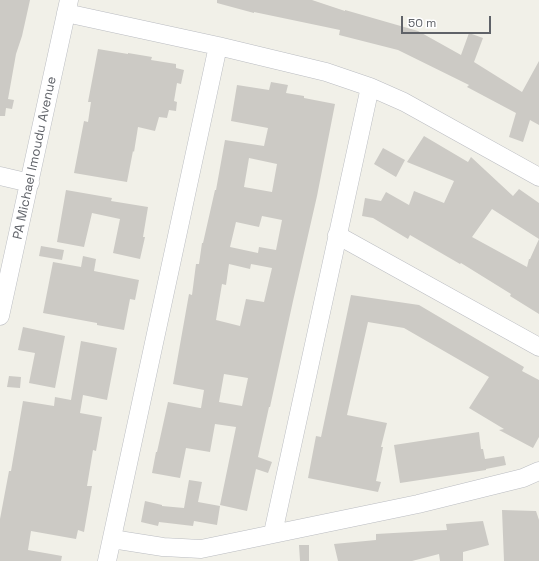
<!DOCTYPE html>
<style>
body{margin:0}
#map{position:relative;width:539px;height:561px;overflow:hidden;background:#f1f0e8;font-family:"Space Grotesk",sans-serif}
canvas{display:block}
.scale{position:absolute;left:401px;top:16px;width:90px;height:18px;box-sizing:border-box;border:2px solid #5f6268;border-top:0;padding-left:5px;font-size:12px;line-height:14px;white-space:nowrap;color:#5f6268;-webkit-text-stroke:3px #fff;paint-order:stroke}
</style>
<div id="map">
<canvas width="539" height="561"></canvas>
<div class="scale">50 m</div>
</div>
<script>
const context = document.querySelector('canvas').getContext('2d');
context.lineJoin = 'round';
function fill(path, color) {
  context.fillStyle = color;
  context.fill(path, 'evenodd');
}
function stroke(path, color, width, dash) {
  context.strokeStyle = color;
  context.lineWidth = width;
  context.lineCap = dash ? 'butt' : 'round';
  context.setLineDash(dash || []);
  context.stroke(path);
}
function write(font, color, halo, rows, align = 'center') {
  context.font = font + ' "Space Grotesk",sans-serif';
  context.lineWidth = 3;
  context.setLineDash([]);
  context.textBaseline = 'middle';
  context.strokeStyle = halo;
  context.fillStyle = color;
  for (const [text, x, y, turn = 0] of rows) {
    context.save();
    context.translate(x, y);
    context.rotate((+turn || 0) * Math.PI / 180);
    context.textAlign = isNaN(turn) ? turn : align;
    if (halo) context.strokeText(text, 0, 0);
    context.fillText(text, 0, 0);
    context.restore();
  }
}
fill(new Path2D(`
 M0,0H30L22,36L16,54L8,99L14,100L12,109L6,108L5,116H0Z
 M217,0H312L345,11V10L418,31L461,55L469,33L483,38L474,62L522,92L539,61V125L530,120L523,142L509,137L516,113L467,87L469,85L398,50L339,35L340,30L254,12V13L217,3Z
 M98,49L128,54V53L152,57L151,60L176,64V68L184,70L181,84L177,83L174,101L177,102L176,111L169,110L167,118L159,117L155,131L138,127L134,152L133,151L127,182L74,173L84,121L88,122L91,102H88Z
 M271,82L288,85L286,93L304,96V98L335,104L317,196L293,301L270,407H269L258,457L272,462L268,473L256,469L247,511L220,505L236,427L215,424L210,452L186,448L180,478L152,473L156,452H157L168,402L200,408H201L204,390L173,384L189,294L192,295L196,264H199L202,243H203L215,190H216L225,140L264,146L268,128L231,121L237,85L269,90ZM249,158L277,164L272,192L244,187ZM262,216L282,220L276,250L259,247L258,253L230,247L236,222L259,227ZM229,264L250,269L251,264L272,268L264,302L246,299L240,326L216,320L222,284L226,285ZM224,374L248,378L242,406L219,402Z
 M424,136L468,162L471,157L513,196L519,189L539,203V314L510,296L511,294L461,263L460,264L410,235L408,239L373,218L362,216L365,198L381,201L386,192L409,205L414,191L444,203L454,181L407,162ZM492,209L539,239L530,259H529L527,267L472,237Z
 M383,148L405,160L396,177L374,164Z
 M66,190L112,198L111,201L148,207L143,237H145L140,259L113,253L120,219L92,213L84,247L57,242Z
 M41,246L64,250L62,260L39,256Z
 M83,256L96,259L94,271L139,280L135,300L130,299L124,330L97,325V323L43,313L53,262L81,267Z
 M351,295L419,305L524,367L522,371L539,380V437L533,448L499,430L504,429L469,408L489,377L404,328L368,322L347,415L387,423L381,447H383L376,481L381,482L378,492L308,478L316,436L321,437Z
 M23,327L65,336L55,388L29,383L35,353L18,350Z
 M81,341L117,348L107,400L83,395L80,413L102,417L96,451L93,450L87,486H92L84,532L78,530L76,539L31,531L28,550L62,556L61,561H0V519L9,471H11L23,401L54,406L55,397L71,400Z
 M9,376L21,377L20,388L7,387Z
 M479,432L481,449H483L485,459L504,456L506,465L486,469V470L400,483L394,445Z
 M189,480L202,482L198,502L220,506L217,525L194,521L193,526L159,522L158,526L141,522L145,501L162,505V506L184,508Z
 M502,510L536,511L539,520V561H504Z
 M483,521L489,545L463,552V561H440L439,554L412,561H338L334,544L376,540V534L447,530L446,524Z
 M299,545H309V561H300Z`), '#cccac5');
const minor = new Path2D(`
 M66,13L218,46L326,72L370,87L404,102L539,177
 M0,176L30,183
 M337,235L539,347
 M0,316L69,0
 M273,533L370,87
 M112,539L163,547L201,549L418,504L523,478L539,471
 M107,561L218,46`);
stroke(minor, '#babcc1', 19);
stroke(minor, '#fff', 18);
write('13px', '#5f6268', '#fff', [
 ["PA Michael Imoudu Avenue",35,158,-78]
]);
</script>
